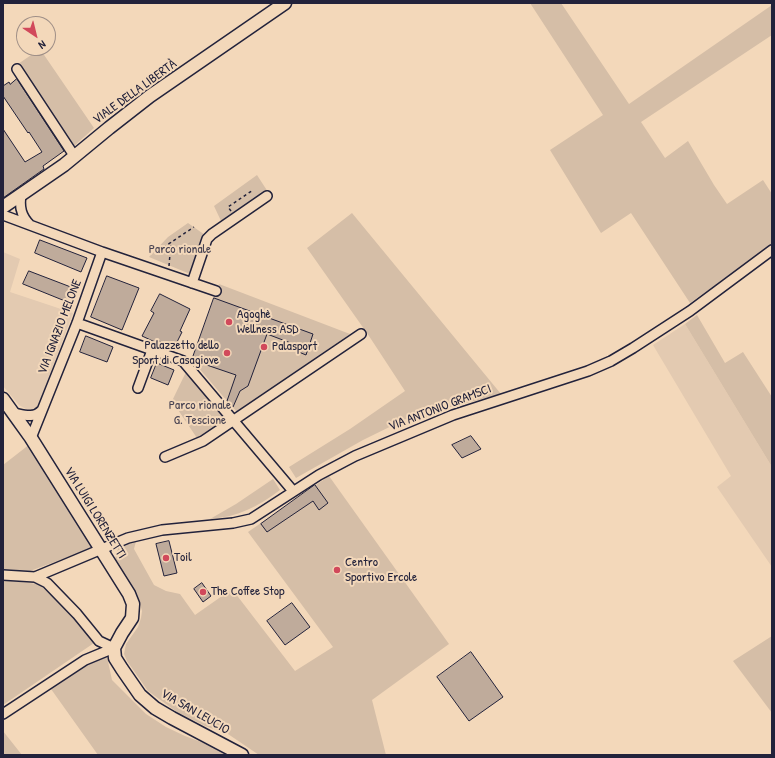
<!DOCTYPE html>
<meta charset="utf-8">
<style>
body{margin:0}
#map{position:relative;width:775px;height:758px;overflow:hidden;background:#f3d8ba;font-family:"Patrick Hand",sans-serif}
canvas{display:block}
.frame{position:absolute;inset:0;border:4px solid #22223b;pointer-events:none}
.north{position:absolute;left:16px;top:16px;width:40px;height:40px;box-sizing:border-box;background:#f3d8ba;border:1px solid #9f8f87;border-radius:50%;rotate:145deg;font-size:11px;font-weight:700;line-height:16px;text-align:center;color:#22223b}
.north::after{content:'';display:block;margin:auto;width:14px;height:18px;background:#d1495b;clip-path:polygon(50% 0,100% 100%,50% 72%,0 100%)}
</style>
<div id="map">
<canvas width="775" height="758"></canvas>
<div class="frame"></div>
<div class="north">N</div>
</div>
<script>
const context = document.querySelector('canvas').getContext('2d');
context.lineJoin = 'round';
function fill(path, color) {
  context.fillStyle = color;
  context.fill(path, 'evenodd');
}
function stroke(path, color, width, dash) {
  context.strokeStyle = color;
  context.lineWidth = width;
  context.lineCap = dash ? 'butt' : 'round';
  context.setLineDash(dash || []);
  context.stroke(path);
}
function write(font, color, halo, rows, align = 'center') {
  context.font = font + ' "Patrick Hand",sans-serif';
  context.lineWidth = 4;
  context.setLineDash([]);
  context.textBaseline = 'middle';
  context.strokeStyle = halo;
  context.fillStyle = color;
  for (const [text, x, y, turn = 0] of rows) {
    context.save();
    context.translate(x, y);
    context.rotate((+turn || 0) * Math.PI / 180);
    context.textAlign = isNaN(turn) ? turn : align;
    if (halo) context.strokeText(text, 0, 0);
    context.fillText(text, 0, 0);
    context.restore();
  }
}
fill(new Path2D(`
 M3,252L20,259L10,292L73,313L37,409L31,412L19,405L3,386Z
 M685,324L772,467V567L717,487L731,476L653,345Z`), '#e3cab1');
fill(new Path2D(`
 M530,3H561L629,104L772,5V35L641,122L665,158L688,141L714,185L727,204L763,180L772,194V245L690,303L631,213L601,233L550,150L603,115Z
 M40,49L94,128L73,147L18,64Z
 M257,175L268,192L222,223L214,206Z
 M352,213L501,394L447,408L420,420L416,414L363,440L296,478L289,467L350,429L405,391L369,336L307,248Z
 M188,223L205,235L190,274L149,257L168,237Z
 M219,284L350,334L237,412L227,401L192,360Z
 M697,315L725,363L743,352L772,397V467L685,324Z
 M186,372L226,418L197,438L172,401Z
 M30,444L95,547L30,571L3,569V465Z
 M329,476L449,644L372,700L386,755H259L228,734L205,726L177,712L148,691L127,661L124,654L126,644L138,627L141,618L142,611L139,600L115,561L116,553L119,547L136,541L134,549L154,585L166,591L180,594L195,615L232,589L295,671L333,647L248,532Z
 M273,479L280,490C259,506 238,517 210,519L236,504Z
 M3,580L38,584L62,604L94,643L3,705Z
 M772,636V713L733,661Z
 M107,657L112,680L146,714L166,727L185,736L209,745L227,755H98L51,689L93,661Z
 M3,731L22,755H3Z`), '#d5bea7');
const building = new Path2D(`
 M17,79L64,151L43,166L44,169L3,198V129L25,162L42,152L29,132L28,133L3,96V86L9,82L10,84Z
 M40,240L87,258L81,272L35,253Z
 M29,271L76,289L70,303L23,284Z
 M107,276L139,288L122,330L91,317Z
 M160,294L190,309L180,331L182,332L174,348L157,340L155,342L142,336L154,313L151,311Z
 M214,298L313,334L306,355L294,350L296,345L267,334L248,386L240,391L233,407L227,401L236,375L192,360Z
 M86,336L113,347L107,362L80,352Z
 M157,363L174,370L168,385L151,378Z
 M471,436L481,449L462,458L452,445Z
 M315,485L328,503L319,510L313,501L267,532L261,524Z
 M169,541L177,573L164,576L156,544Z
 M202,583L211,596L203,602L194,589Z
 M292,603L310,627L285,645L267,621Z
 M471,652L503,697L469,721L437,677Z`);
fill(building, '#bfab9b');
stroke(building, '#22223b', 1);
const street = new Path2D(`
 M17,69L75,157
 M21,195C19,207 21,216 30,225
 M3,215L102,252L216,291
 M192,283L207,239L212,234L267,196
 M77,323L183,361L293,491
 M138,388L152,350
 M13,413C24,415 34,419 42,410
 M31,438L77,323L102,252
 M165,457L203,441L361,334
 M3,575L35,577L47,583L77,614L99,641L114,648
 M35,577L128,538L162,530L233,523L251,519L319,475L355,456L453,415L588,371L611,361L633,348L690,311L772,250
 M3,714L85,660L114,648`);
const secondary = new Path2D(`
 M3,207L64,165L109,128L150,96L285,3
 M3,399L31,438L129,594L133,604L132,618L122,633L114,648L115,658L122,669L140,695L155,708L172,718L242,755`);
stroke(street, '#22223b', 12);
stroke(secondary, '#22223b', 15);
stroke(new Path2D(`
 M231,211L228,207L253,190
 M158,248L161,249L194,227
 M169,266L171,242`), '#22223b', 1.5, [3, 3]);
stroke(street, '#f3d8ba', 9);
stroke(secondary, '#f3d8ba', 12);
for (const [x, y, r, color] of [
 [229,322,4,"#d1495b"],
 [264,347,4,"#d1495b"],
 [227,353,4,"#d1495b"],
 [166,558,4,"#d1495b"],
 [337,570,4,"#d1495b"],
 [203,592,4,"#d1495b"]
]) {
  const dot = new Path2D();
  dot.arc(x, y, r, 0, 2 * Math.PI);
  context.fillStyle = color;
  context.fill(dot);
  stroke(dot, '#f3d8ba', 1.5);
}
write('13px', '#22223b', '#f3d8ba', [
 ["VIALE DELLA LIBERTÀ",135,92,-36],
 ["VIA IGNAZIO MELONE",60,327,-69],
 ["VIA ANTONIO GRAMSCI",440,408,-21],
 ["VIA LUIGI LORENZETTI",95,513,58],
 ["VIA SAN LEUCIO",195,712,30]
]);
write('13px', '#464151', '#f3d8ba', [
 ["Parco rionale",180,250],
 ["Parco rionale",200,406],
 ["G. Tescione",200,421]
]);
write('13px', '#22223b', '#f3d8ba', [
 ["Agoghè",237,315],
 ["Wellness ASD",237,330],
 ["Palazzetto dello",219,346,"right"],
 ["Sport di Casagiove",219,361,"right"],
 ["Palasport",272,347],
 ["Toil",174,558],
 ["Centro",345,563],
 ["Sportivo Ercole",345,578],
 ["The Coffee Stop",211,592]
], 'left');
</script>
